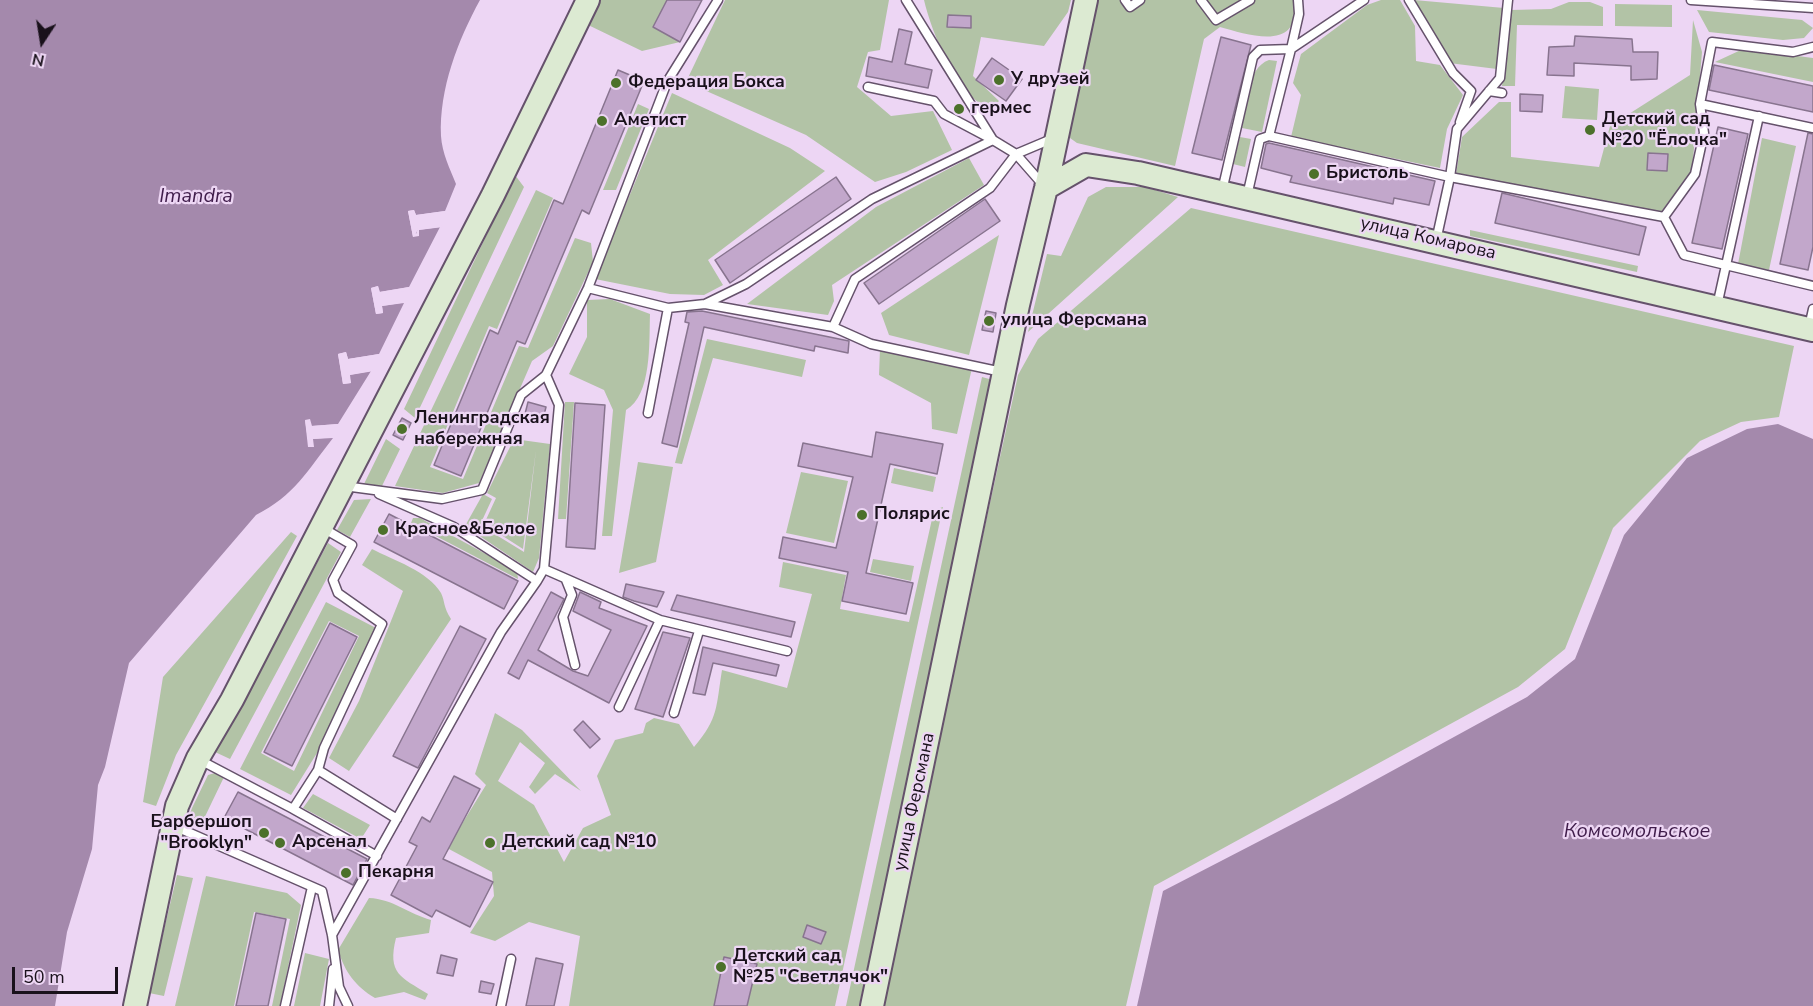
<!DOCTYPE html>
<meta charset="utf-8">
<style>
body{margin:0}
#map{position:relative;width:1813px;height:1006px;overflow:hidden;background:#edd6f4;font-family:"Nunito Sans",sans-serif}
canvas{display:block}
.north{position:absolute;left:12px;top:12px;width:60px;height:60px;-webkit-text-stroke:4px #edd6f4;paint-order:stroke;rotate:192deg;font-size:16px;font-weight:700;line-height:24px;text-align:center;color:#19111b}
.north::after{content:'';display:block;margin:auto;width:21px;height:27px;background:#19111b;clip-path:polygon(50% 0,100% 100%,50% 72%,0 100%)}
.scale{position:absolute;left:12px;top:967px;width:106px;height:27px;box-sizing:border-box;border:3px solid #19111b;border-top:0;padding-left:8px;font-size:18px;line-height:21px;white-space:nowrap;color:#19111b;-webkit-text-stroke:4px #edd6f4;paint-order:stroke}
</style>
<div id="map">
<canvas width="1813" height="1006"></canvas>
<div class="north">N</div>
<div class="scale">50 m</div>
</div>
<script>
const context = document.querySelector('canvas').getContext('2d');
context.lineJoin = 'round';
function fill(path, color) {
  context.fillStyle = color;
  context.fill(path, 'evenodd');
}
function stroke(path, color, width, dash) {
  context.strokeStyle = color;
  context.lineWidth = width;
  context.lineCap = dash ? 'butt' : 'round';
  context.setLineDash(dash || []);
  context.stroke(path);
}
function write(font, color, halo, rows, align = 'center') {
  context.font = font + ' "Nunito Sans",sans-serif';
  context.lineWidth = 4.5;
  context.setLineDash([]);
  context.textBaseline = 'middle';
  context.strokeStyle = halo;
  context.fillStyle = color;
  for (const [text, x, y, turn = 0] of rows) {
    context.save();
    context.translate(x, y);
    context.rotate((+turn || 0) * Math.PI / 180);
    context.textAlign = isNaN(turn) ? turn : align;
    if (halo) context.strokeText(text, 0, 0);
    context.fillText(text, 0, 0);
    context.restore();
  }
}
fill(new Path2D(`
 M596,0H667L653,27L680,42L642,51L584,23Z
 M725,0H889L880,50L868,52L857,87L891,116L933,111L952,150L906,172L875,182L806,135L686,82Z
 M924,0H1071L1068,12L1044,46L981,37L973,76L999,101L990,110C957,95 932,34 924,0Z
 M1095,0H1294C1302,53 1249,35 1220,27L1204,39L1175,166L1077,143L1070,138L1066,128Z
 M1381,0H1400L1415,26L1416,61L1440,65L1463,95L1447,129L1440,168L1291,137L1301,95L1293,83L1301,54L1367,5Z
 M1414,0L1504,8L1497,69L1449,63Z
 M1569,2H1590L1603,7V26L1517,25L1515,86H1502L1511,10L1551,9Z
 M1615,4L1672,5V27L1615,26Z
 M1697,10L1802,20L1813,28L1804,38L1783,40L1709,32Z
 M1693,20L1702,52L1692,172L1661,212L1456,174L1462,137L1499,102H1511V157L1599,167L1610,126L1690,75Z
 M1743,49L1813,58V82L1715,62Z
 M1269,60L1277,61L1262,132L1242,128C1246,108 1246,68 1269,60Z
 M1565,86L1599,89L1597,120L1562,118Z
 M672,93L790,148L825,171L708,260L723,285L704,295L670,294L595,279Z
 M638,104L649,109L616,190H603Z
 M1240,137L1251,139L1245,167L1233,164Z
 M1762,138L1796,146L1769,270L1738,264Z
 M969,158L984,185L832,285L834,301L828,315L747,304L876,207Z
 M515,175L524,187L415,418L404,409Z
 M1106,187H1145L1178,197L1028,332L1047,254L1061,256L1088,197Z
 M536,190L553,198L497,329L489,326L430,467L463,479L519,346L528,348L575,238L591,243L593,262L553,346L532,361L479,483L443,493L395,486Z
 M1191,208L1794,346L1779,417L1741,422L1700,441L1613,528L1565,649L1518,687L1154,886L1126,1006H880L1018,375L1038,339Z
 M1470,230L1638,266L1637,272L1470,236Z
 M999,235L969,355L889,335L881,313Z
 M610,299L650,314C649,343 652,395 626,410L612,536H602L613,410L604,390L569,374L587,337V300Z
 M707,339L806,360L802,377L713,358L682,464L675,463Z
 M880,349L972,368L957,434L932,429L931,403L879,375Z
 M982,377L993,380L859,1006H846Z
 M565,402H574L566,519H558Z
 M386,439L400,449L382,486L364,484Z
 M514,439L550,444L539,558L533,572L465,526L483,494L492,499L480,525L524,552L536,450L523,549L484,524L496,498L487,493Z
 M638,462L673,467L656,562L619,573Z
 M894,468L936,477L933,492L891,483Z
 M801,472L848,481L834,543L786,533Z
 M371,499L350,537L337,530L354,500Z
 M943,507L835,1006H569L580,936L529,922L495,941L470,933L494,896L492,872L447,848L486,785L475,774L495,713L522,730L581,791L555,774L535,794L529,787L545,763L520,742L498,781L534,805L564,862L583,828L611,815L597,776L615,740L643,733L646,723L654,718L679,724L694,747C719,718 716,706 722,670L787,688L812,594L779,587L783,562L846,575L840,609L909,622L934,510Z
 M413,518H420L517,571L518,579L411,523Z
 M291,532L297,536L176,755L156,806L143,802L163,677Z
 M328,543L341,552L230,759L215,752Z
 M372,549C393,560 428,571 441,593C445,601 443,607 451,619L349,771L329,758L359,701L403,591L362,565Z
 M873,559L914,566L911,581L870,572Z
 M326,602L376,628L317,753L291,795L240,769ZM329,621L359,636L294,771L261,753Z
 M215,773L224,777L199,829L192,824L189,816L192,808L208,775Z
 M313,794L370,825L361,839L303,808Z
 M177,875L193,878L164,996L149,993Z
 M206,876L287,893L301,905L280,1006H272L290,919L254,912L234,1006H175Z
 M369,898C393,899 409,914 431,920L429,933L396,938C387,974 401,977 428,994L425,1000L404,992L375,998C355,986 345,972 338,950Z
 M305,953L329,959L320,1006H294Z`), '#b2c3a6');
fill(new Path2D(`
 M0,0H480C458,40 439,89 441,136C442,153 450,169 456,184L445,211L416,215L414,210L408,211L413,237L418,230L440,227L409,287L379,292L378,286L371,288L376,314L383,313L382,306L404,303L379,354L348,359L346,352L338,354L343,384L351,383L349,375L371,371L338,424L311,426L305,420L309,447L313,439L333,438C308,470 294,496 256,515L129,663L105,767L98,785L92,849L67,932L55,1006H0Z
 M1778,424L1813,439V1006H1137L1163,891L1337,801L1527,697L1575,659L1624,535L1687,458L1747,429Z`), '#a489ac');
fill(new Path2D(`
 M414,210L416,215L445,211L446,214L416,218L412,214L416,234L418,228L440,224L443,227L419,230V236L413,237L408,211Z
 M378,286L380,292L409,287L410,290L379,295L374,290L378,311L381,303L404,300L407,302L382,306L383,313L376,314L371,288Z
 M346,352L348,359L379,354V357L347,362L342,356L345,381L348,372L371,368L374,371L350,375L351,383L343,384L338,354Z
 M310,419L312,426L338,424V427L309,428L310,437L333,435L336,437L313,439L314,447H308L305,420Z`), '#edd6f4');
const building = new Path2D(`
 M667,0H702L680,42L653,27Z
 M948,15L971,16V28L947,27Z
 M899,29L912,32L905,64L932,70L928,88L866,76L869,57L892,62Z
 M1575,36L1632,39L1633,52H1658L1657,79L1631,80V66L1574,63V76L1547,75L1549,47L1574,46Z
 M1221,37L1251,45L1222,160L1192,153Z
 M992,58L1022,79L1006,101L976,80Z
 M1714,65L1813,86V112L1709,90Z
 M618,70L644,81L589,214L582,210L525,344L517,341L461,476L434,465L490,330L498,334L554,200L563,204Z
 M1520,94L1543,95L1542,112L1520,111Z
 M1718,127L1748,134L1722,249L1692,243Z
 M1808,133L1813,134V247L1808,270L1780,264Z
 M1269,143L1435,181L1429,205L1394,198L1393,204L1290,182L1292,176L1261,168L1266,144Z
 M1648,153L1668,154L1667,171L1647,170Z
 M836,177L851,199L730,283L715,260Z
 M1502,193L1646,227L1639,255L1495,223Z
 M985,199L1000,221L879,304L864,283Z
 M702,311L849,341L848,353L815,346L814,351L704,327L677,447L662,443L689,323L685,322L687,312Z
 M986,311L996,313L993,332L982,330Z
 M528,402L546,407L543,419L525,414Z
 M575,403L605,405L595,549L566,547Z
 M402,418L411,423L403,440L393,435Z
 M876,432L943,444L937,474L890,464L866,573L913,583L906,614L842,601L848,572L779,558L783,537L836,548L853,477L798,466L803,443L872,457Z
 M389,514L518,581L504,609L374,542Z
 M626,584L664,592L657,607L634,601L623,597Z
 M551,592L564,599L538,650L573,671L588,676L611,630L573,611L580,592L601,602L599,608L647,626L609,703L528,660L519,679L508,673Z
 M677,595L795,622L791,637L671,610Z
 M330,623L357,637L292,766L264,752Z
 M460,626L486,639L418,768L393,756Z
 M663,632L690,638L663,717L635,709Z
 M703,647L779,665L776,676L713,663L705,695L693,693Z
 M583,721L600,739L590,748L574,730Z
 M454,776L480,789L443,859L493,882L470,927L436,910L432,917L391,895L417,846L409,842L422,817L430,822Z
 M238,792L367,859L353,885L224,818Z
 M256,913L286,919L268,1006H236Z
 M807,925L826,932L821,944L803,937Z
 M441,955L457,959L453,976L437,973Z
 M724,957L757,964L747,1006H714Z
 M536,958L563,964L554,1006H526Z
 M481,981L494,984L491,994L479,992Z`);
fill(building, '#c2a7cb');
stroke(building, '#88748f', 1.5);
const lane = new Path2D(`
 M906,0L993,140
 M1125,0L1130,7L1140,0
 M1201,0L1216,20L1250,0
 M1409,0L1453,73L1471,91L1460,122
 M1691,0L1813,8
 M868,87L934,101L944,114L993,140
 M1489,91L1502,93
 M1700,104L1813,128
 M1269,136L1291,49L1364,0
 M1222,191L1253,57L1260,50L1291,49L1299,14L1298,0
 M1247,196L1260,139L1269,136L1450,177L1664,217L1695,174L1704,133L1700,104L1712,42L1793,52L1813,47
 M1664,217L1684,255L1813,286
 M1436,241L1450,177L1457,129L1500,78L1508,0
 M588,288L668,308L705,304L833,327L871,344L1002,372
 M705,304L746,284L872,199L993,140L1016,154L1044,186
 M1717,306L1759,116
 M833,327L855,279L990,188L1016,154L1054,138
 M1809,327L1813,309
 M648,413L668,308
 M344,486L442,499L482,490L521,395L546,375L588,288L667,82L718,0
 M544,569L660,620L787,651
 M566,580L572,595L563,617L575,665
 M537,581L544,569L559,405L546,375
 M619,707L660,620
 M674,713L699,631
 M198,759L293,809L318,770L324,748L382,624L338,593L333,580L352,545L321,527
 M318,770L397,819
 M293,809L377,856
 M174,826L322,891L332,935L339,987L348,1006
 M332,935L501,632L537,581L454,527L379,494
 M285,1006L312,887
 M329,1006L333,969
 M501,1006L511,959`);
const secondary = new Path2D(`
 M1046,188L1086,165L1138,173L1813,330
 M135,1006L177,806L198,758L232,700L343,485L493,195L588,0
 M872,1006L1018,305L1046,188L1086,0`);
stroke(lane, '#65526b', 11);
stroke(secondary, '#65526b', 26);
stroke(lane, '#fff', 8);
stroke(secondary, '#dcead2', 22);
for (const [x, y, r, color] of [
 [999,80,6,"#4c712b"],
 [616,83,6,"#4c712b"],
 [959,109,6,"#4c712b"],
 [602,121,6,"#4c712b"],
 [1590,130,6,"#4c712b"],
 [1314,174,6,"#4c712b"],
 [989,321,6,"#4c712b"],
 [402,429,6,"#4c712b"],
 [862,515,6,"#4c712b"],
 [383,530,6,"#4c712b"],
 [264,833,6,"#4c712b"],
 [280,843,6,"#4c712b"],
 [490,843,6,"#4c712b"],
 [346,873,6,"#4c712b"],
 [721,967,6,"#4c712b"]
]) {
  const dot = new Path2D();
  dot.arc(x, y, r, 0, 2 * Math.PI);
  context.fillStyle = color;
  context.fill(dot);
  stroke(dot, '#edd6f4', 2);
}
write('bold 18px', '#19111b', '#edd6f4', [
 ["У друзей",1011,80],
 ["Федерация Бокса",628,83],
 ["гермес",971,109],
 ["Детский сад",1602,120],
 ["№20 \"Ёлочка\"",1602,141],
 ["Аметист",614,121],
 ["Бристоль",1326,174],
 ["улица Ферсмана",1001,321],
 ["Ленинградская",414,419],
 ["набережная",414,440],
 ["Полярис",874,515],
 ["Красное&Белое",395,530],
 ["Барбершоп",252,823,"right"],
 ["\"Brоoklyn\"",252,844,"right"],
 ["Арсенал",292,843],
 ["Детский сад №10",502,843],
 ["Пекарня",358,873],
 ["Детский сад",733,957],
 ["№25 \"Светлячок\"",733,978]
], 'left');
write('18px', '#19111b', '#edd6f4', [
 ["улица Комарова",1428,239,13],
 ["улица Ферсмана",915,802,-78]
]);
write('italic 20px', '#401d4b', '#edd6f4', [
 ["Imandra",196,197],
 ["Комсомольское",1637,832]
]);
</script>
